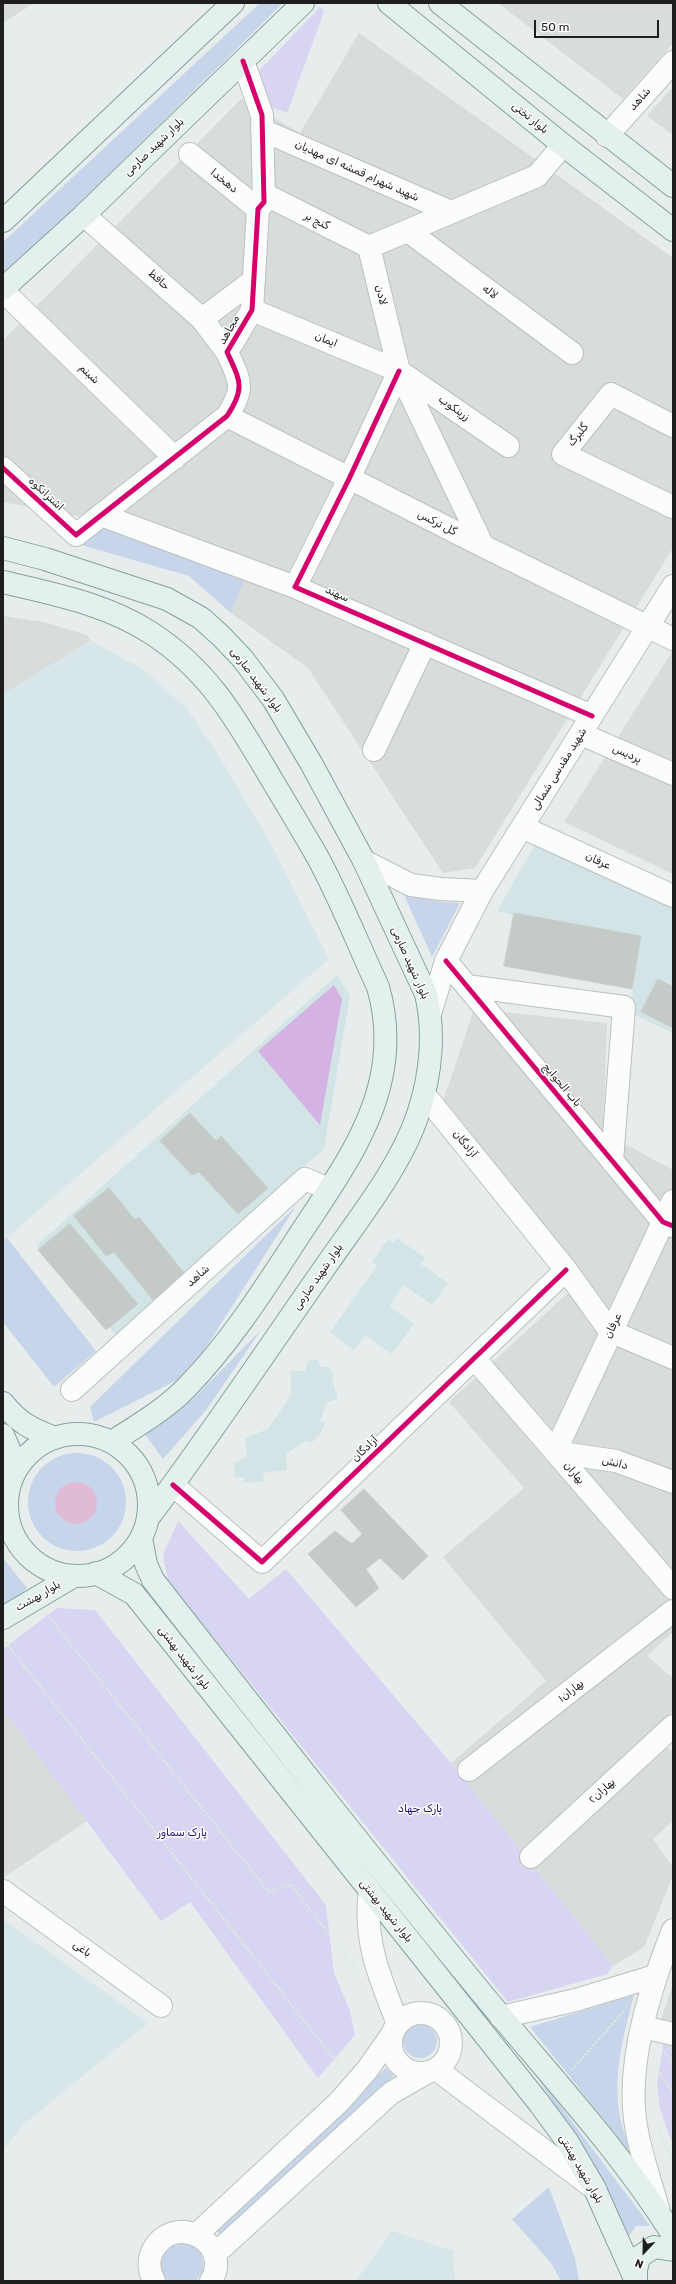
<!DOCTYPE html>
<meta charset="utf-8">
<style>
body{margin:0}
#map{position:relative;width:676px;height:2284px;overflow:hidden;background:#e7edec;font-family:Rubik,sans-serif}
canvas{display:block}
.frame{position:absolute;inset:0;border:4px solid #1e1e1e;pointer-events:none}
.north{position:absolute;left:624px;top:2232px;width:40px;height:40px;-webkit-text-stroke:3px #fff;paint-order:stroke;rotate:202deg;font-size:11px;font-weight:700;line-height:16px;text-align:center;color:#1e1e1e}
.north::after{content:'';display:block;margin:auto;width:14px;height:18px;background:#1e1e1e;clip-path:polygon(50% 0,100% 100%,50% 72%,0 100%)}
.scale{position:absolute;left:534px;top:20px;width:125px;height:18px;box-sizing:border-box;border:2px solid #1e1e1e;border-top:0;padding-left:5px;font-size:12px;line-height:14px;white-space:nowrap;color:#1e1e1e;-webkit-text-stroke:3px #fff;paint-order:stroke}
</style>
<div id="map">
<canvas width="676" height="2284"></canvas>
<div class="frame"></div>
<div class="north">N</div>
<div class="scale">50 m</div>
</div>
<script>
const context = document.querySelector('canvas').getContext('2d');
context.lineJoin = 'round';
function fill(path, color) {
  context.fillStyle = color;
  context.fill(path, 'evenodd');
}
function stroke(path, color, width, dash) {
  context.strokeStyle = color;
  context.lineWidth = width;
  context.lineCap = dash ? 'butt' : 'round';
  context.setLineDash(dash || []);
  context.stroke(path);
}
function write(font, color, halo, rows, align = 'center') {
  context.font = font + ' Rubik,Vazirmatn,sans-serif';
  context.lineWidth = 3;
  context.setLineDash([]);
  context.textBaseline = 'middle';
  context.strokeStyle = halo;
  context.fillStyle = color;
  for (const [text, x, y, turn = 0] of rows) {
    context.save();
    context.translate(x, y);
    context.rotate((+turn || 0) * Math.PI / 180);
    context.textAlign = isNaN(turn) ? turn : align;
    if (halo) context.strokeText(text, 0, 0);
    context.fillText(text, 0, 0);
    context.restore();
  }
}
fill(new Path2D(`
 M3,3H34L3,23Z
 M498,3H673V43L623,99Z
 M359,33L673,258V548L475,868L443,873L308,668L231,613L245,578L104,521L3,502V340L241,99L300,133Z
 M673,87V135L647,116Z
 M3,616L43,622L87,635L91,641L3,694Z
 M673,650V874L564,822Z
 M474,1009L607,1023L603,1132L673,1170V1632L647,1656L673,1678V1711L651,1731L673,1752V1821L653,1839L673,1867V1875L644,1947L613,1966L451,1763L546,1681L443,1557L524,1488L449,1402L582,1280L442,1104Z
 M3,1709L87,1821L3,1878Z
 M673,1983V2052L664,2041L661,2020Z`), '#d8dcdb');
fill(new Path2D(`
 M537,842L673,904V1033L633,1014L632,998L638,939L497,911Z
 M337,975L350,996L324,1149L116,1335L38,1250L37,1245Z
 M397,1238L425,1258L421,1264L448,1283L432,1305L404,1285L389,1306L414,1324L392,1354L365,1335L354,1350L330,1332L377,1266L372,1262L388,1239L393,1243Z
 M318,1360L321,1367H328L333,1373L332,1378L338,1399L327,1402L320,1421L325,1423L320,1435L311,1443L306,1441L286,1454L287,1470L263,1473L264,1481L244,1483V1477H235L234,1463L247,1457L245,1438L268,1429L291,1395V1371H305L308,1361Z`), '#d2e4e5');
fill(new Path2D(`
 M92,641L144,670L187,709L219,756L272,846L329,959L3,1241V694Z
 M3,1919L148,2023L24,2124L3,2150Z
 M392,2231L453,2251L455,2281H356Z`), '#d6e6e9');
fill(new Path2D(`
 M260,3H283L69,214L3,276V242Z
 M97,523L245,578L231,613L189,576L81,545L75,539Z
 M404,895L442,902L460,903L432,957Z
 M296,1206L189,1374L94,1422L90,1407Z
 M7,1238L96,1351L54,1387L3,1322V1241Z
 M261,1330L207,1409L163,1459L145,1434L193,1399Z
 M28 1502a49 49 0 1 1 98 0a49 49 0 1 1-98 0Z
 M3,1558L27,1588L3,1608Z
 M634,1995C624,2034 612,2076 620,2117C622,2129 628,2141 631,2153L530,2027Z
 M403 2041a17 17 0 1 1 34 0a17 17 0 1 1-34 0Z
 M529,2064L633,2203L650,2226H636L629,2236L602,2182Z
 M386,2068L394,2076L222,2236L214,2229Z
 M549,2187L575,2258L579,2281H561L551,2263L512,2219Z
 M177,2242C199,2241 213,2264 196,2281H168C158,2273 159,2262 164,2251Z`), '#c6d5ea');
fill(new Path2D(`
 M320,7L324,10L320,23L287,113L269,106L259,71Z
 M178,1521L249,1599L286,1569L451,1763L613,1966L607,1974L508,2002L168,1581L163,1555Z
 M57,1608L95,1610L326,1905L334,1973L350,2011L355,2035L318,2078L190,1902L161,1921L3,1709V1649Z
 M664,2041L673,2052V2146L660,2109L657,2083Z`), '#d8d5f3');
fill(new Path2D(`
 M334,985L342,999L320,1125L258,1051Z`), '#d4b3e4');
fill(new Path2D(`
 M55 1503a21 21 0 1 1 42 0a21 21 0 1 1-42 0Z`), '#e0bbd4');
const building = new Path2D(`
 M514,913L641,936L632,989L504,966Z
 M658,979L673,987V1028L641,1012Z
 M190,1113L216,1141L221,1136L268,1188L238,1214L199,1172L192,1175L160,1141Z
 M109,1188L135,1220L139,1217L185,1274L153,1300L114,1252L106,1256L74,1216Z
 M70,1224L138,1304L106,1330L38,1250Z
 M364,1489L428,1556L403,1580L380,1558L366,1569L379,1588L356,1607L308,1554L335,1531L352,1544L362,1534L341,1510Z`);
fill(building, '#c4cac8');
stroke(building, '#c8d0cd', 1);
const minor = new Path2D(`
 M262,130L451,212
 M607,136L673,62
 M190,154L258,209
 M264,194L369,247
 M84,215L202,319L227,352
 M408,231L572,353
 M3,291L175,458
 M252,310L399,371L508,446
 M202,319L254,280
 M399,371L349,479L295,587L592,716
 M227,416L483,546L673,639
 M673,426L611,394L563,454L673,507
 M3,468L76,535L227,416C246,387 240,381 227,352L252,310L258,209L264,202L262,115L243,61
 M101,515L295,587
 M483,546L399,371L369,247L537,176L563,145
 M581,734L673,774
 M374,750L425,643
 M522,827L673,896
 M364,861L411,885L441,889L482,891
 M446,961L663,1222L673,1226
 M467,986L624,1007L612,1161
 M430,1014L446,961L482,891L673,586
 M424,1094L566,1270L610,1331L673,1358
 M673,1201L555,1452L616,1461L673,1482
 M474,1358L673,1588
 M72,1390L305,1179L329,1189
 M173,1485L262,1562L566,1270
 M469,1770L673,1611
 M531,1857L673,1726
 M3,1891L161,2006
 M370,1891C363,1940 380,1978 398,2024
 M391 2043a30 30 0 1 1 60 0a30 30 0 1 1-60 0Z
 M501,2017L576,2000L655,1976
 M643,2027L673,2034
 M436,2069L595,2189
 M659,2212C650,2178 636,2143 634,2108C630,2050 652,1983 673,1930
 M196,2235L340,2101L367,2070L393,2033
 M214,2255L391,2093L428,2072
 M154,2281C149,2272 148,2261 152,2252C173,2209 234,2243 211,2281`);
const major = new Path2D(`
 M389,3L563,145L673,230
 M440,3L673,186
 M3,221L233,3
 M3,289L84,215L303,3
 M3,548L45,559L167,599L201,618L221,636L242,658L273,699L311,763L364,861L426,994C435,1032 431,1074 419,1111C402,1166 355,1223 323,1270C265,1353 209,1437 149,1517
 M3,582C53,594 107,604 151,633C210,671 237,721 272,780C287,805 302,830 317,856C340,898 358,944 378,987C387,1018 388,1047 381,1079C369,1135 331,1187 300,1234C266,1286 231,1342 187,1387C166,1409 138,1425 112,1442
 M3,1403C19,1423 31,1429 55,1438
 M7 1505a71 71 0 1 1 142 0a71 71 0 1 1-142 0Z
 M3,1435L9,1449L14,1474
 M141,1538L146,1564L153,1580C261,1718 369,1856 480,1991C546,2072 618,2147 673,2235
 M96,1573L134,1594L539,2103L567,2141L594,2187L636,2281
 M3,1618L74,1576
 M636,2281V2270L639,2257L654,2247L673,2250`);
stroke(minor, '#bdc0bf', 24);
stroke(major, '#83a39c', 24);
stroke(new Path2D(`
 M46,1613L268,1891L291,1885L358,1972
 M3,1639L343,2070
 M664,2052L673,2063
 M655,2066L673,2093
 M572,2070L625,2010
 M658,2131L673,2161
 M667,2149L673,2146`), '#d9eade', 2.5, [2, 2]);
stroke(minor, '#fbfcfc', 22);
stroke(major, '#e4f0ed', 22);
stroke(new Path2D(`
 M399,371L349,479L295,587L592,716
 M3,468L76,535L227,416C246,387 240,381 227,352L252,310L258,209L264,202L262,115L243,61
 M446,961L663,1222L673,1226
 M173,1485L262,1562L566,1270`), '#d6006c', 5);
write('11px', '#1e1e1e', '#fff', [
 ["شاهد",640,99,-48],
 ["بلوار تختی",530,118,39],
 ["بلوار شهید صارمی",154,147,-44],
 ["شهید شهرام قمشه ای مهدیان",357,171,24],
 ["دهخدا",224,181,39],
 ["گنج بر",317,221,27],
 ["حافظ",159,280,42],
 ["لاله",490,292,37],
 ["لادن",381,295,77],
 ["مجاهد",229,330,-61],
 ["ایمان",326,340,22],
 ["شبنم",89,374,44],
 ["زرینکوب",454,408,35],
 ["گلبرگ",578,435,-51],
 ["اشترانکوه",46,494,43],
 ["گل نرکس",437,523,27],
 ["سهند",337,594,23],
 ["بلوار شهید صارمی",256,680,53],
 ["پردیس",627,754,24],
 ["شهید مقدسی شمالی",559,769,-58],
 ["عرفان",598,861,24],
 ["بلوار شهید صارمی",410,963,66],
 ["باب الحوایج",562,1085,50],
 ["آزادگان",465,1144,51],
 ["شاهد",198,1276,-42],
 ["بلوار شهید صارمی",318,1277,-55],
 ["عرفان",613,1326,-65],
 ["آزادگان",365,1449,-44],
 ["دانش",615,1463,15],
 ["بهاران",574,1473,49],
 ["بلوار بهشت",38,1596,-30],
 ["بلوار شهید بهشتی",184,1658,52],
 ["بهاران۱",571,1691,-38],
 ["بهاران۲",602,1791,-43],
 ["بلوار شهید بهشتی",386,1911,51],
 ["باغی",82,1949,36],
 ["بلوار شهید بهشتی",581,2169,60]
]);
write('11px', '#220c7d', '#fff', [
 ["پارک جهاد",420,1809],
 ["پارک سماور",182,1833]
]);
</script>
